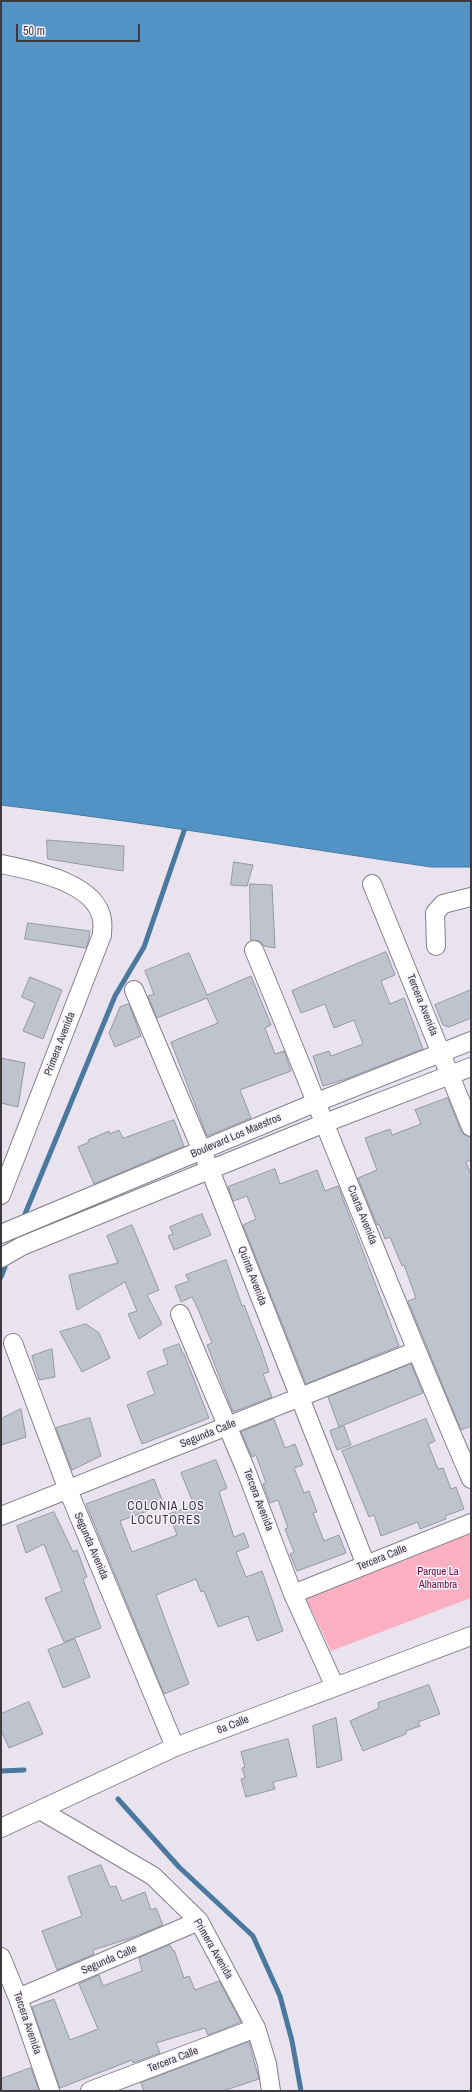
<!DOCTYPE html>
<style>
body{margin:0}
#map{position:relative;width:472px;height:2092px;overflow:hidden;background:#e8e3ef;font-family:"Archivo Narrow",sans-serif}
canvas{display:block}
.frame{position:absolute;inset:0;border:2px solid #3c3a3f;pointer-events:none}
.scale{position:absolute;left:16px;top:24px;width:124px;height:18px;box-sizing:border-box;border:2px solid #3c3a3f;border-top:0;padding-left:5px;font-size:12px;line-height:14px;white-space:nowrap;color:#3c3a3f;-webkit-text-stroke:3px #f5f0fc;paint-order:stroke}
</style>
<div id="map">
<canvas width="472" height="2092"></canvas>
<div class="frame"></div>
<div class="scale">50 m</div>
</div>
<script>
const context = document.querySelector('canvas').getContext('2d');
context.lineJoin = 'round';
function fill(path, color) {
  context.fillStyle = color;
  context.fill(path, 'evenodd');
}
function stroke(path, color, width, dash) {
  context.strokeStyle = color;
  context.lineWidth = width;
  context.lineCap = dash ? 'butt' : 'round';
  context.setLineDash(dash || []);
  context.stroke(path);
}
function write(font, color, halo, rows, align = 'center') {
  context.font = font + ' "Archivo Narrow",sans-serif';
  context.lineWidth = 3;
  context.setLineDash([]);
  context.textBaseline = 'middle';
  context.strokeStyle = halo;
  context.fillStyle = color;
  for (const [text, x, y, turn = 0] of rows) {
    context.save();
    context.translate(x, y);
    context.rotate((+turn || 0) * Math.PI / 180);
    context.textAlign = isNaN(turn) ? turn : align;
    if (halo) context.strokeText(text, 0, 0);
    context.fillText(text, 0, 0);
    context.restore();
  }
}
fill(new Path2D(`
 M471,1533V1598L331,1651L306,1599Z`), '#fbafc3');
const water = new Path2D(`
 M1,1H471V867H431C288,846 145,822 1,805Z`);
fill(water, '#5193c5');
stroke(water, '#4b789d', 1);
stroke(new Path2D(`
 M25,1214L115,996L144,947L184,831
 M1,1277L5,1267
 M1,1771L24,1770
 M118,1799L179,1867L253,1936L280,1996L292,2041L301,2091`), '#4b789d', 5);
const building = new Path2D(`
 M47,840L124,846L123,871L48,859Z
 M234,862L253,865L247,886L231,885Z
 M250,884L272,885L275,948L264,946L260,941L251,940Z
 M28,923L90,931L88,942L86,948L25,939Z
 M386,952L395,975L381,981L390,1004L404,998L423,1049L343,1080L323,1086L313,1056L329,1051L331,1056L363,1044L354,1020L334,1028L325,1004L301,1013L292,991Z
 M189,953L207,995L251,976L271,1025L265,1028L275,1054L284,1051L291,1071L240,1090L251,1118L207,1136L171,1042L218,1023L207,998L157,1018L148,996L154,994L145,971Z
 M30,977L62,990L43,1039L23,1031L35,1003L22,997Z
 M471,990V1018L449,1027L443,1025L435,1005Z
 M129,1004L141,1036L115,1047L109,1033L120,1007Z
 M1,1058L25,1063L18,1107L1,1103Z
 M448,1098L461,1131L465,1135L471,1137V1160L466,1162L471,1175V1426L461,1430L408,1301L416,1298L404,1265L402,1266L390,1237L385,1239L379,1224L377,1225L358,1178L377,1170L365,1138L390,1129L392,1135L421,1124L415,1110Z
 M174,1120L184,1146L94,1184L78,1147L89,1142L88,1140L109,1131L110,1134L119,1130L123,1138Z
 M275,1169L280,1184L317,1170L325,1191L338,1186L399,1346L306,1384L243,1225L256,1219L247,1196L233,1201L228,1187Z
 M202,1214L211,1235L174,1250L168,1236L173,1234L170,1227Z
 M132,1225L159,1290L147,1295L162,1324L139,1339L128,1314L137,1311L125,1282L77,1310L69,1275L118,1263L107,1236Z
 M226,1260L242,1306L244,1305L261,1348L269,1372L263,1374L272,1397L233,1412L207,1345L212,1343L198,1309L192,1297L181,1302L175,1286L189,1281L186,1275Z
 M86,1324L99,1333L110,1358L82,1372L60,1332Z
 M179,1344L183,1354H184L209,1418L142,1444L127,1405L155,1394L147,1372L168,1364L163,1350Z
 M52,1349L55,1377L39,1380L32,1356Z
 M411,1364L423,1393L339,1427L328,1397Z
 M21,1409L26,1437L1,1445V1419Z
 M90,1418L101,1456L72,1470L56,1428Z
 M274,1419L285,1448L295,1444L303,1465L294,1468L304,1493L309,1491L317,1512L313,1513L324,1541L339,1535L346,1553L297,1571L290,1554L294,1552L285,1529L288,1528L278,1500L270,1503L263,1484L266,1483L256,1455L252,1457L241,1432Z
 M426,1419L435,1441L428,1444L438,1469L443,1468L451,1489L456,1487L464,1509L445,1516L446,1519L420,1529L418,1522L381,1536L374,1515L369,1517L342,1451Z
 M344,1426L351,1445L337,1450L330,1431Z
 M216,1460L227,1488L219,1492L234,1537L244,1533L249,1547L236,1552L246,1577L262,1571L283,1631L257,1641L248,1616L218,1627L204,1591L201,1592L196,1579L156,1595L189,1684L164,1694L86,1504L154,1479L164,1505L120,1521L132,1552L177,1535L169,1514L194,1505L181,1473Z
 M54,1512L73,1552L77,1550L87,1577L83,1579L101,1628L64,1642L45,1598L62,1591L44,1544L26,1553L17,1526Z
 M75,1639L90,1677L63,1688L48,1650Z
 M429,1685L440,1714L418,1722L420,1726L406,1731V1734L363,1751L350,1721L379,1708L378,1703Z
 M29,1702L43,1734L9,1748L1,1730V1714Z
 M336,1718L342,1760L317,1768L313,1726Z
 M288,1739L297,1776L273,1782L275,1789L246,1797L241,1779L245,1778L242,1768L245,1767L241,1752Z
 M101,1865L110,1887L116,1886L122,1901L145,1892L151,1910L156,1908L163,1925L131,1938L93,1950L94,1954L57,1970L42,1931L82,1916L68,1877Z
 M170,1945L173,1951L174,1950L184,1978L189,1976L195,1990L219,1981L241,2022L208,2035L205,2028L156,2043L160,2053L133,2063L132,2060L60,2088L32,2007L54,1999L70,2040L98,2029L79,1984L99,1975L103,1986L142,1971L139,1958Z
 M249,2042L259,2079L223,2091H144L141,2083Z
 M31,2068L39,2091H1V2079Z`);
fill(building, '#bfc3ce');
stroke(building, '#9598a3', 1);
const minor = new Path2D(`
 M1,864C30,870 97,882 102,920C103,925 102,930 102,935L1,1195
 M372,884L471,1127
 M436,946L435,913L443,904L471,897
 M254,950C327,1126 395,1304 471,1479
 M134,990L210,1170L366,1565
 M1,1234L317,1102L471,1041
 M1,1258L22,1246L325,1123L471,1067
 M180,1314L245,1468L293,1594L335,1687
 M13,1343L68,1490L175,1747
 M1,1516L416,1351
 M293,1594L471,1523
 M40,1810L153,1876L199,1921L256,2028L267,2064L271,2091
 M1,1828L175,1747L471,1636
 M1,1957L18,1998L50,2091
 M18,1998L199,1921
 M90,2091L256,2028`);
stroke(minor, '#84808a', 20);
stroke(minor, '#fff', 18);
write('11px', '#3c3a3f', '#f5f0fc', [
 ["Tercera Avenida",422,1005,68],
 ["Primera Avenida",60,1044,-69],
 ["Boulevard Los Maestros",236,1136,-23],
 ["Cuarta Avenida",362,1215,68],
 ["Quinta Avenida",252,1276,69],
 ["Segunda Calle",208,1434,-22],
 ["Tercera Avenida",258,1500,69],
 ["Segunda Avenida",91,1546,67],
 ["Tercera Calle",382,1558,-22],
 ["8a Calle",233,1725,-21],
 ["Primera Avenida",213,1949,60],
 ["Segunda Calle",109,1960,-23],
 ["Tercera Avenida",27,2023,71],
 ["Tercera Calle",173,2060,-21]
]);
write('11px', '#72123a', '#f5f0fc', [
 ["Parque La",438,1572],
 ["Alhambra",438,1585]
]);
context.letterSpacing = '1px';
write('12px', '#3c3a3f', '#f5f0fc', [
 ["COLONIA LOS",166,1507],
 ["LOCUTORES",166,1521]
]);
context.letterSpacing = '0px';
</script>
